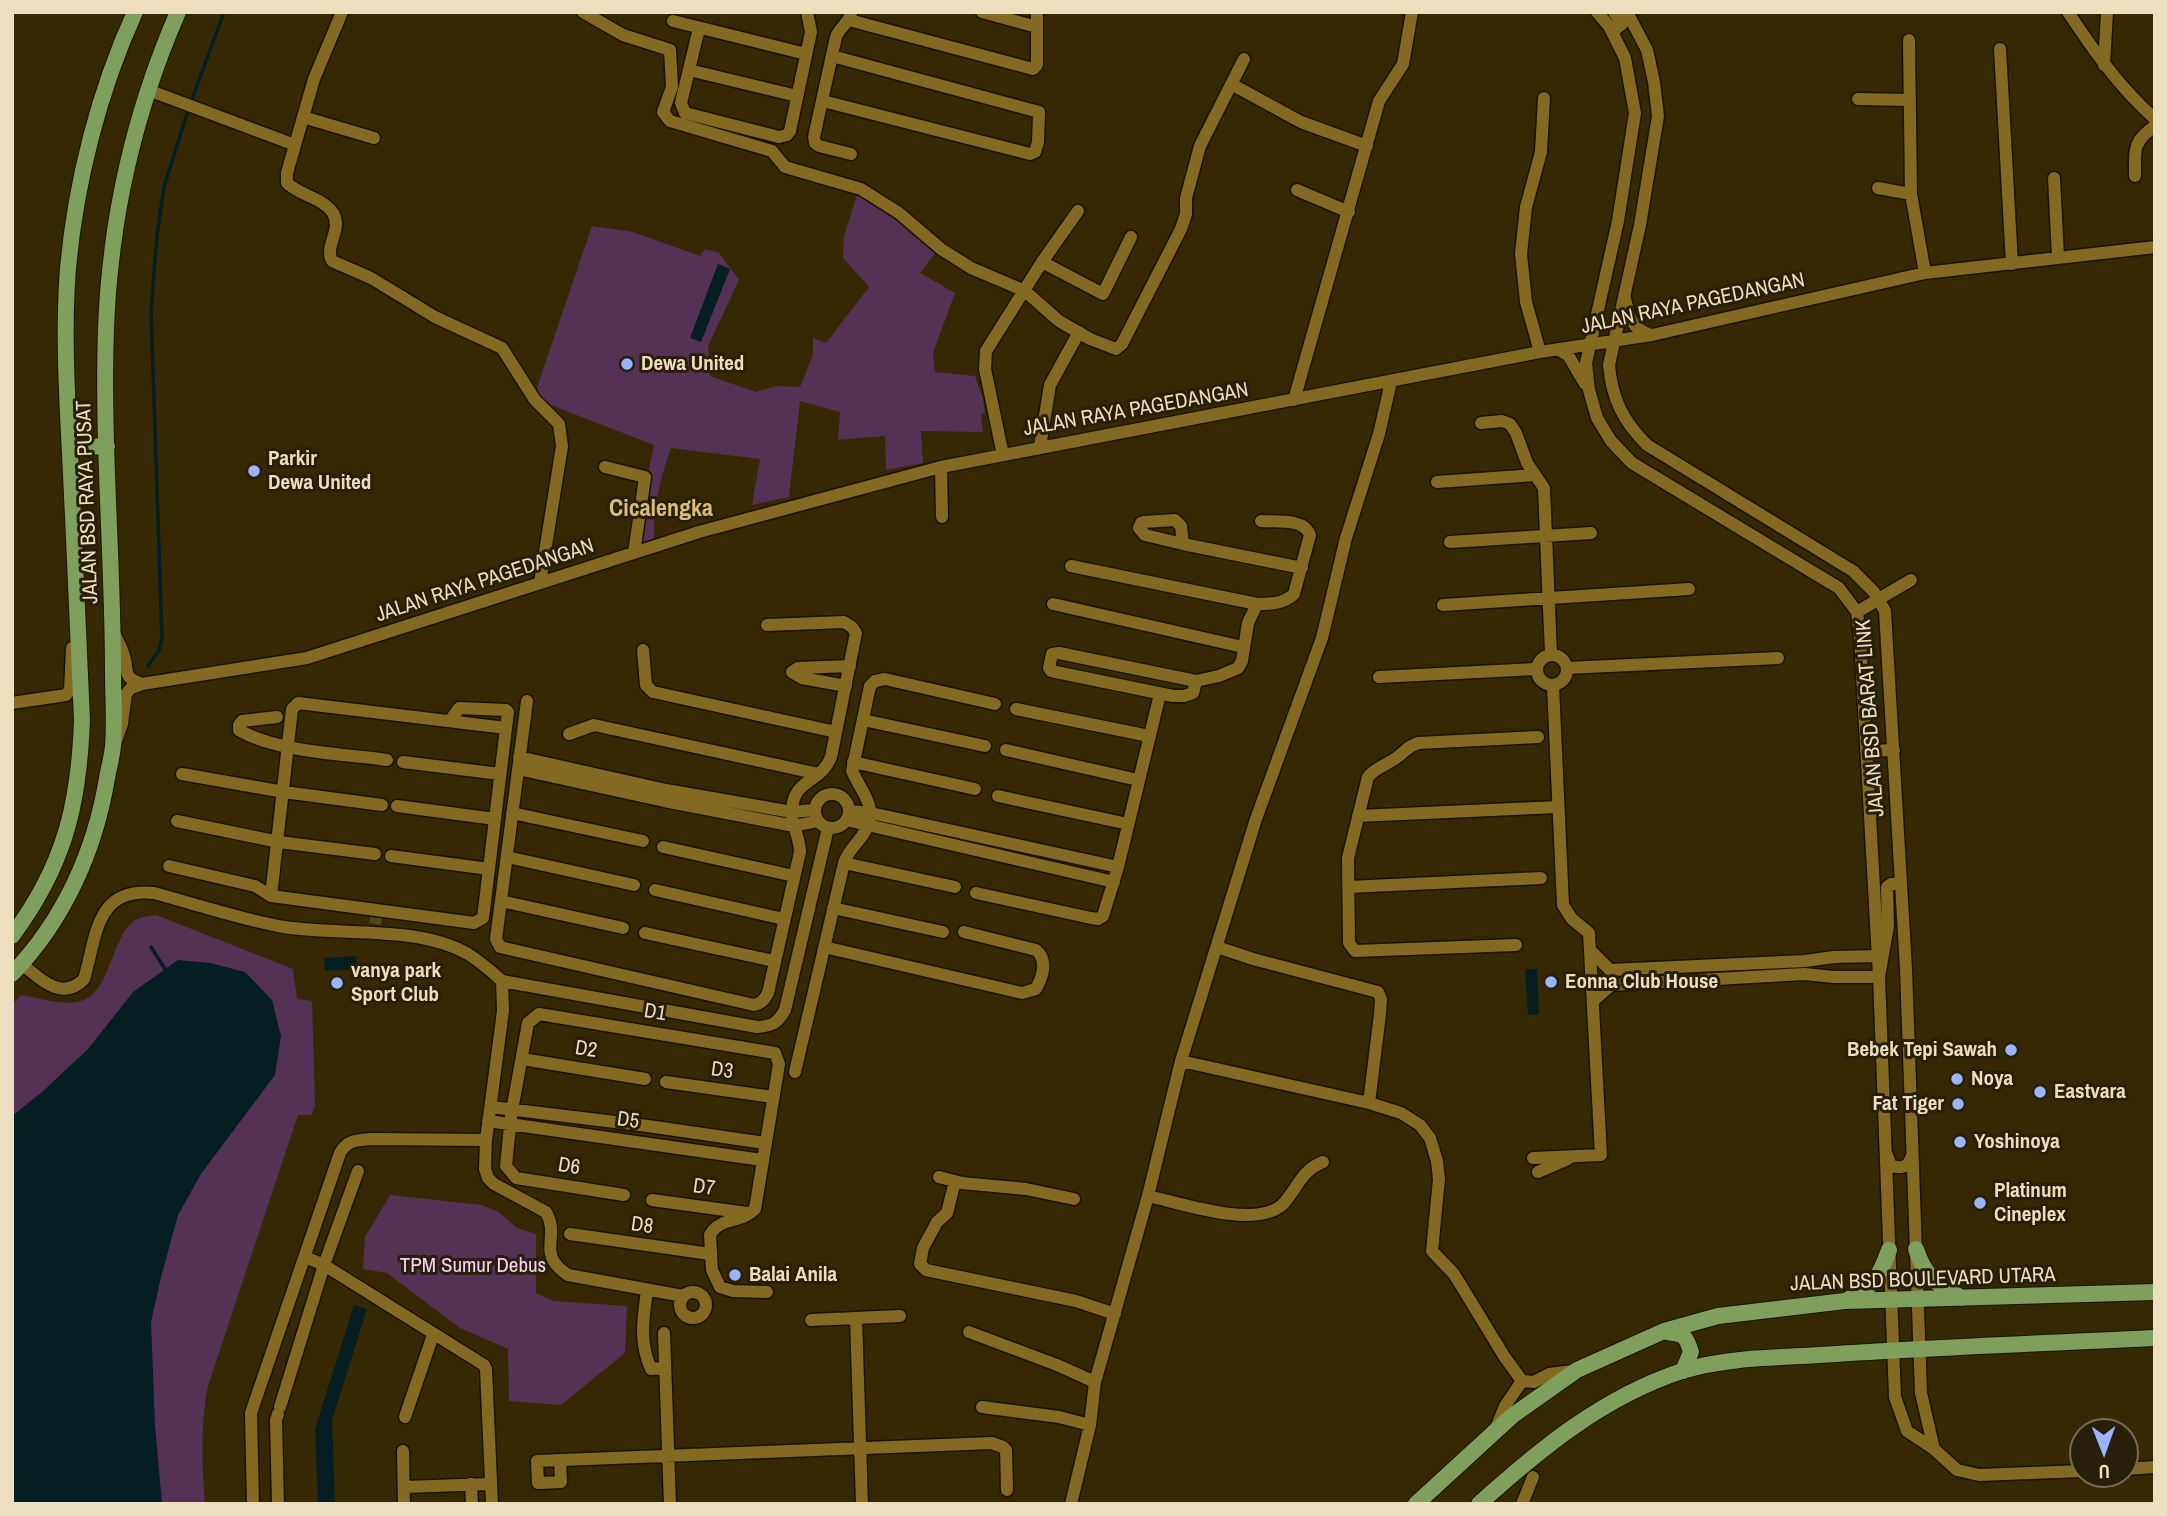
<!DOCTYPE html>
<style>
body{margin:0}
#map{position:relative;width:2167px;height:1516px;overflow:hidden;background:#362802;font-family:"Archivo Narrow",sans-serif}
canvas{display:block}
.frame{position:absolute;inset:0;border:14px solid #eddebd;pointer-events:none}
.north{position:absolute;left:2069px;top:1418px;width:70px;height:70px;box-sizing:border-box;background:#281f0a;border:2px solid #776b52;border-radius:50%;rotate:179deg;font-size:19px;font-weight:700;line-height:28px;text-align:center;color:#eddebd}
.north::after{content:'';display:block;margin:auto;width:24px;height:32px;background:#98b5fd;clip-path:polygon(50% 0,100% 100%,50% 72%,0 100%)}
</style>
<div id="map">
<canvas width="2167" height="1516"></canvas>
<div class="frame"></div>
<div class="north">U</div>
</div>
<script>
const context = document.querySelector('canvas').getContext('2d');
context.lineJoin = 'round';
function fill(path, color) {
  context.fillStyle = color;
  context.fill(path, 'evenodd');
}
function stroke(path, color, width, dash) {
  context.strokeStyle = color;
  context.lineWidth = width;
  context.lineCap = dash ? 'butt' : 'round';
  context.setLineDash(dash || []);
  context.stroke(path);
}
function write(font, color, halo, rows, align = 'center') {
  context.font = font + ' "Archivo Narrow",sans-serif';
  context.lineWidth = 6;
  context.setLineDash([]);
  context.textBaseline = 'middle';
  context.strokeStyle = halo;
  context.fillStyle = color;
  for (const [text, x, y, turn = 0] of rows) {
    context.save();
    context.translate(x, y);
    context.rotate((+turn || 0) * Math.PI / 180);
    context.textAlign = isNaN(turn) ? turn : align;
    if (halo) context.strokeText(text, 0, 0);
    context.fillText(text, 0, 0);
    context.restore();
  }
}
fill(new Path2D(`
 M857,195L898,220L936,252L920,273L955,293L933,353L935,372L975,376L983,399L985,414H981L983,432L921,431L923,463L886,470L885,436L838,440L840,412L800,401L789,497L752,505L760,459L671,448C660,479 653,508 654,540L639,544L645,487L654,445L543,402L535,393L592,226L633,232L700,256L705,249L719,253L739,280L708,346L710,376L756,392L776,386L800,387L813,355V338L826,343L869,287L843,258L844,236Z
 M156,915L293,969L297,999L312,1001L315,1106L311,1115H298L208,1386C200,1426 202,1464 205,1504H12V1004L21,995C40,998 68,1008 86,999C110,987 114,933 135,920C141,917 150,916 156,915Z
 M390,1195L481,1205L497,1211L517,1228L536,1234V1293L553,1301L627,1306L625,1353L561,1405L509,1401L508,1349L460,1328L387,1273L363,1269L365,1237Z`), '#563156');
fill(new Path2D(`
 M718,264L730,269L701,342L690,338Z
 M356,956L357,969L325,971L324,958Z
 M178,960L210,963L245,972L272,1000L281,1036L275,1075L201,1174L178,1215L161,1277L151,1322L155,1425L162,1504H12V1116L42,1092L88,1049L133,992Z
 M1537,969L1539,1014L1528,1015L1525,969Z
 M354,1305L367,1309L332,1420L335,1504H318L315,1429Z`), '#041e22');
stroke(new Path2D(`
 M191,102L224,12
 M148,666L159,650L162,638L151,311L157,235L164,187L188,110
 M151,947L165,969`), '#041e22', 3.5);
stroke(new Path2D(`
 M375,924L377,914`), '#51431e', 12, [12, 6]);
const minor = new Path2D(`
 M342,12L314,79L287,173V183C299,195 323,198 333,213C343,229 324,246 332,261L371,278L435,317L502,348L535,400L559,424L562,446L540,583
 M583,12L623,35L670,50L672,87L663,112L670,121L772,151L785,167L861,189L899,213L941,249L971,268L1025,291L1059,321L1090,339L1116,349L1122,344L1181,229L1186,214V198L1200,146L1244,59
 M982,12L1037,27
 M1597,12L1609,26L1625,58L1635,113L1618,221L1586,363L1589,390L1597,418L1611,441L1632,463L1839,588L1857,612L1860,637L1879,977L1895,1397L1907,1431L1934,1449L1957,1470L1979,1475L2083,1471
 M1627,12L1647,50L1654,82L1658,116L1640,225L1609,365C1612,399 1623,421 1647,445L1853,571L1874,592L1885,611L1906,969L1921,1393L1934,1449
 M2068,12C2094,51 2119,87 2155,119
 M851,13C849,23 840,27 836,37L814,137L815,143L819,146L851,154
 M849,20L1033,69L1037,65V12
 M673,21L806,54
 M1609,26L1616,29L1622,24L1614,12
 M699,28L681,103L685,113L779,137L787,135L790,131L811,32L807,12
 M1909,40L1911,194L1925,273
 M2000,49L2012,264
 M2104,65L2107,12
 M689,70L797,96
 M1233,85L1301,122L1367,146
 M148,90L295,145
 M1858,99L1910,100
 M823,101L1030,154L1035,152L1038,142L1039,112L832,56
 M303,117L374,138
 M2135,176C2135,150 2132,142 2155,126
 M2054,178L2058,257
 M1878,188L1911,194
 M1297,190L1349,212
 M1042,262L1103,294L1131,237
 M1625,299C1630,319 1631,328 1651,335
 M1559,350L1568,355L1585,384
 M1540,352L1526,302L1521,254L1526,207L1541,152L1544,98
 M1294,400L1379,101L1403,64L1412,12
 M1481,423L1502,421L1510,424L1516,433L1527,463L1544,488L1551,654
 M1040,447L1050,385L1079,332
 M1003,455L985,369L986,351L1042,262L1078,211
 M605,467L645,477L634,553
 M941,467L942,517
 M1437,482L1535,475
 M1175,520L1181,526L1183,544L1145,535L1139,528L1141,523L1144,522Z
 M1450,542L1591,533
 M1183,544L1302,568
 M1071,566L1257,604
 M1053,604L1243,647
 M1443,605L1689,589
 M1857,612L1911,580
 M114,633C117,640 122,648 124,656C129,673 122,677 142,684
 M643,650L646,685L653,692L836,732
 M1537 670a15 15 0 1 1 30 0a15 15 0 1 1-30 0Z
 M1567,668L1778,658
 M1379,677L1536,669
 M1196,681L1193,693L1184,696H1173L1051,671L1049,668L1052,654L1059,653L1196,681L1219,676L1238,668L1242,661L1248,623L1257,604C1271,604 1283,604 1294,594L1310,535C1304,518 1277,522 1261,521
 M846,686L802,678L792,672L798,668L850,666
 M527,701L496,939L500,947L754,1005C762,1003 764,1000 768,993L800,852C800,839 793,828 792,814C791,778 821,784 831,757L856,633L852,627L844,622L767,625
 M12,703L66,695L70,690L72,648
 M298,703L506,728L483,918L474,923L271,896L292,709Z
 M1016,709L1149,736
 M277,717L242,721L239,725V730C276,752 344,754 387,760
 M863,720L985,746
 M450,721L459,708L506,710L508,712L506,728
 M569,734L594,725L819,774
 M116,741L122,724L126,694L131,688L142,684L307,658L699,532L941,467L1540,352L1652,335L1925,273L2155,247
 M1006,750L1138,780
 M1866,751L1894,750
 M519,757L666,790L792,812L814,810
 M403,762L500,774
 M853,762L975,789
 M518,769L664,801L794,826L818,821
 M182,774L284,792L382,805
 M815 811a17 17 0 1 1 34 0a17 17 0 1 1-34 0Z
 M998,796L1128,824
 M397,806L495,819
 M849,811L871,813L1118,867
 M512,813L643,841
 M1358,816L1558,807
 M846,820L1114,882
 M177,821L279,842L375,854
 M663,847L794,876
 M391,856L489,869
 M507,857L634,885
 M844,863L955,887
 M169,866L255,886L271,896
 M1348,887L1541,878
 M655,890L784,919
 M976,893L1091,918L1098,919L1103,916L1118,867L1160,694
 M501,901L623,928
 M833,908L943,932
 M645,933L774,961
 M1516,945L1355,951L1349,943L1348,858L1368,777C1375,768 1384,766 1393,760C1405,753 1404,748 1418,743L1538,737
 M824,947L1022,993L1036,989C1043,976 1048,960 1036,950L964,932
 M1217,947L1253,959L1378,992L1381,999L1380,1014L1369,1103
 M1590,950L1610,970L1805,961L1834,957L1878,956
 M22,964C40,979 62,1002 84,979C97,936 95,887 154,893C195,904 237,918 278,926C337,937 416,924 468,954C481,962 491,971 502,981L503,1011L486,1140L485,1169L488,1178L494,1184L546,1212C561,1238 535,1253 568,1275L683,1296
 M502,981L757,1027C772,1026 777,1024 785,1010L828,828
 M1593,1001L1611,985L1804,974L1834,977H1879L1888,926L1887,887L1891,884H1901
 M522,1059L645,1079
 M1181,1061L1369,1103L1401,1113L1420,1125L1430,1138L1437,1161L1439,1179L1432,1251L1454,1274L1504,1356L1522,1381
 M795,1072L844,863C848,851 855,846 862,836C881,810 863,795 852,771L870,686L875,681L885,679L995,704
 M666,1082L773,1097
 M491,1107L648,1126L765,1143
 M488,1121L762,1160
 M1887,1155L1891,1166C1903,1169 1909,1167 1912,1155
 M1533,1158L1601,1155L1589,933L1572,919L1563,905L1553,686
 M1538,1172L1568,1159
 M939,1177L962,1183L1026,1189L1074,1199
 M955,1181L947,1213L937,1222L923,1248L920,1264L926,1270L1076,1301L1115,1314
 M624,1195L516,1178L506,1166L511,1116L528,1023L539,1014L775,1053L779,1064L755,1209C742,1223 719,1217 710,1235L712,1270L720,1287L733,1291L767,1292
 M1148,1196C1181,1203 1254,1229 1282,1205C1297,1190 1301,1170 1323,1162
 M652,1200L747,1213
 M570,1234L710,1254
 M305,1257L324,1265L484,1365L486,1369L492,1504
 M647,1291C643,1319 639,1343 651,1369L665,1368
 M680 1305a13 13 0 1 1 26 0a13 13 0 1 1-26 0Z
 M856,1318L862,1504
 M811,1320L900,1316
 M969,1332L1057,1365L1095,1382
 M664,1333L670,1504
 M280,1407L324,1265L358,1171
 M982,1407L1059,1417L1090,1425
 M278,1414L276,1420L278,1504
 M405,1417L433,1335
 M1496,1428L1505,1406L1522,1381L1534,1382L1549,1374L1573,1371
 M403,1451L404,1504
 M560,1460L561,1482L538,1483L537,1461L992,1443L1003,1447L1006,1450L1007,1490
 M2125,1469L2155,1467
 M471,1484L472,1504
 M404,1487L491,1484
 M253,1504L251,1413L340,1153C347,1140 357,1140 371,1139L486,1140
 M1071,1504L1090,1425L1095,1382L1148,1196L1181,1061L1256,819L1322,638L1346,538L1379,434L1391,382
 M1522,1504L1533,1477`);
const major = new Path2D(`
 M70,448L107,446
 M12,936C64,866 79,806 82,720C78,645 76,571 72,497C69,421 62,344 68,268C76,181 99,91 135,12
 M12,974C64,920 95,851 107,778C109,767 112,757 113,746C115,722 113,697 113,673C113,558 102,444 106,329C110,219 134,113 178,12
 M1916,1249C1925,1277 1936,1284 1962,1298
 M1847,1300C1874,1286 1879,1278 1889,1250
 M1667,1332C1684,1334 1686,1335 1691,1352L1683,1371
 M1416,1504L1512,1416L1577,1370L1664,1331L1718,1316L1845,1301L2155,1292
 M1479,1504C1540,1449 1603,1397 1682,1371C1731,1356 1785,1358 1836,1354C1942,1347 2048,1343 2155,1338`);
stroke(minor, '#1a1200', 15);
stroke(major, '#1a1200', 18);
stroke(minor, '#846922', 12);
stroke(major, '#7f9f5c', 16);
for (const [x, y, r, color] of [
 [627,364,7,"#98b5fd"],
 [254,471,7,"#98b5fd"],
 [1551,982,7,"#98b5fd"],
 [337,983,7,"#98b5fd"],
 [2011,1050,7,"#98b5fd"],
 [1957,1079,7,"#98b5fd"],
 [2040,1092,7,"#98b5fd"],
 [1958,1104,7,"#98b5fd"],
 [1960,1142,7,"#98b5fd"],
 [1980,1203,7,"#98b5fd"],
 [735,1275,7,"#98b5fd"]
]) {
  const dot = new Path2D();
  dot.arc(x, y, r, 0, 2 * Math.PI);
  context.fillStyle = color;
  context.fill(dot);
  stroke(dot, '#281f0a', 2.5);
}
write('21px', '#eddebd', '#281f0a', [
 ["JALAN RAYA PAGEDANGAN",1693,304,-12],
 ["JALAN RAYA PAGEDANGAN",1136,410,-10],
 ["JALAN BSD RAYA PUSAT",88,502,-92],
 ["JALAN RAYA PAGEDANGAN",485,581,-18],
 ["JALAN BSD BARAT LINK",1871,718,-94],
 ["D1",655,1013,9],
 ["D2",586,1050,9],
 ["D3",722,1071,8],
 ["D5",628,1121,8],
 ["D6",569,1167,9],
 ["D7",704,1188,8],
 ["D8",642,1226,8],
 ["JALAN BSD BOULEVARD UTARA",1923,1280,-2]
]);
write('bold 21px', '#eddebd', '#281f0a', [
 ["Dewa United",641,364],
 ["Parkir",268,459],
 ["Dewa United",268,483],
 ["vanya park",351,971],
 ["Sport Club",351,995],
 ["Eonna Club House",1565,982],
 ["Bebek Tepi Sawah",1997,1050,"right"],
 ["Noya",1971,1079],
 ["Eastvara",2054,1092],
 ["Fat Tiger",1944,1104,"right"],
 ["Yoshinoya",1974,1142],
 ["Platinum",1994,1191],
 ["Cineplex",1994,1215],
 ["Balai Anila",749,1275]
], 'left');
write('21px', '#f8d0f7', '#281f0a', [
 ["TPM Sumur Debus",473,1266]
]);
write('bold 24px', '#dbbd79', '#281f0a', [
 ["Cicalengka",661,510]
]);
</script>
